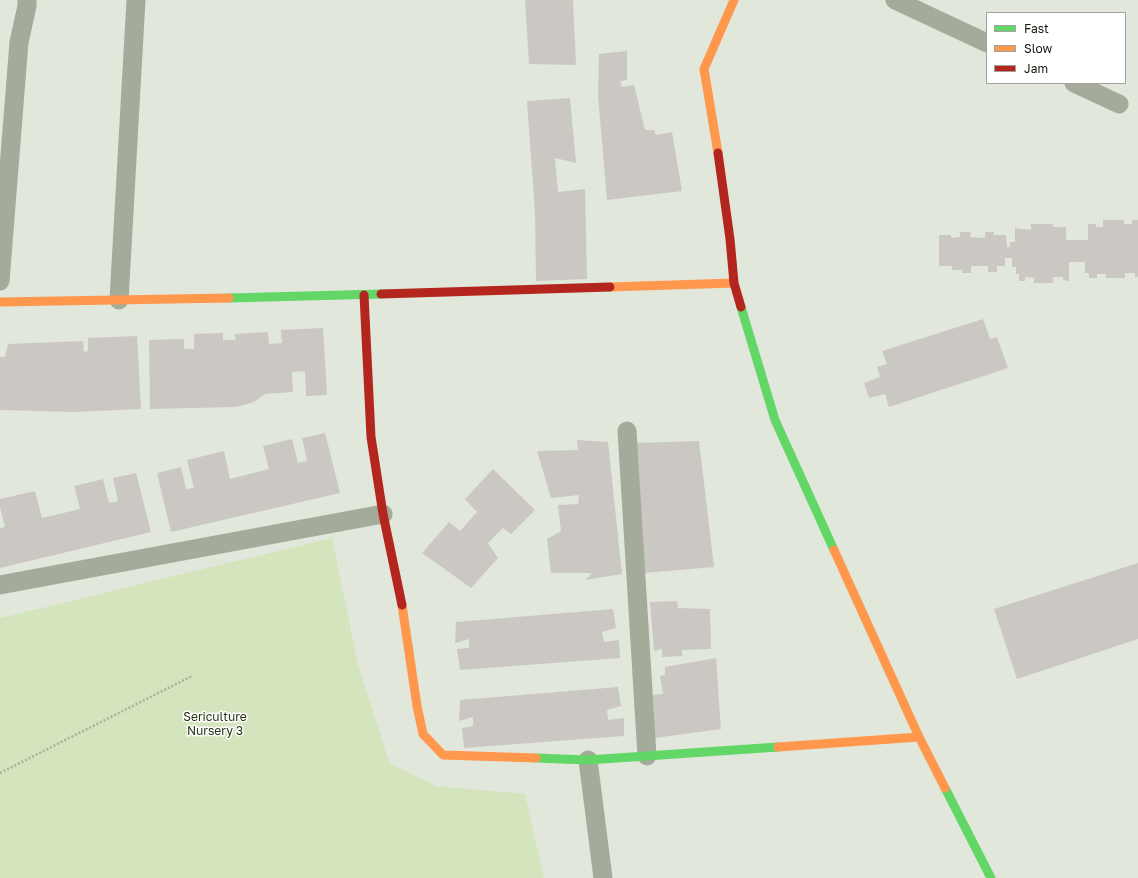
<!DOCTYPE html>
<style>
body{margin:0}
#map{position:relative;width:1138px;height:878px;overflow:hidden;background:#e1e7da;font-family:"Golos Text",sans-serif}
canvas{display:block}
.legend{position:absolute;left:986px;top:12px;width:140px;height:72px;box-sizing:border-box;background:#fff;border:1px solid #a1a29e;margin:0;padding:5px 7px;list-style:none;font-size:12px;color:#13160d}
.legend li{display:flex;align-items:center;gap:8px;height:20px}
.legend b{width:20px;border:1px solid #a1a29e}
</style>
<div id="map">
<canvas width="1138" height="878"></canvas>
<ul class="legend">
<li><b style="height:5px;background:#63d668"></b>Fast</li>
<li><b style="height:5px;background:#ff974d"></b>Slow</li>
<li><b style="height:5px;background:#b3261e"></b>Jam</li>
</ul>
</div>
<script>
const context = document.querySelector('canvas').getContext('2d');
context.lineJoin = 'round';
function fill(path, color) {
  context.fillStyle = color;
  context.fill(path, 'evenodd');
}
function stroke(path, color, width, dash) {
  context.strokeStyle = color;
  context.lineWidth = width;
  context.lineCap = dash ? 'butt' : 'round';
  context.setLineDash(dash || []);
  context.stroke(path);
}
function write(font, color, halo, rows, align = 'center') {
  context.font = font + ' "Golos Text",sans-serif';
  context.lineWidth = 3;
  context.setLineDash([]);
  context.textBaseline = 'middle';
  context.strokeStyle = halo;
  context.fillStyle = color;
  for (const [text, x, y, turn = 0] of rows) {
    context.save();
    context.translate(x, y);
    context.rotate((+turn || 0) * Math.PI / 180);
    context.textAlign = isNaN(turn) ? turn : align;
    if (halo) context.strokeText(text, 0, 0);
    context.fillText(text, 0, 0);
    context.restore();
  }
}
fill(new Path2D(`
 M332,538L358,665L390,764L436,786L525,794L544,878H0V618Z`), '#d4e5bd');
fill(new Path2D(`
 M525,0H573L576,65L529,64Z
 M627,51V80L620,81L622,87L634,85L645,130H654L656,135L672,132L682,191L607,200L598,96L599,54Z
 M570,98L576,163L555,158L558,192L585,189L587,279L536,281L535,212L527,101Z
 M1103,220H1124V224H1132V220H1138V277H1135V273H1125V278H1106V274H1097V278H1089V273H1085V262H1069V281L1063,280V277H1053V283H1034V278L1025,277V281H1019V274H1016V267H1012V258H1005V266H997V272H988V266H971V273H962V270H952V266H939V235H951V238L960,237V232H971L970,237L985,238V232H994V235H1006L1007,247H1010V242H1015V228L1031,230V224H1053V227H1066V240H1088V224H1096V227H1103Z
 M983,319L990,339L997,337L1008,368L889,407L885,394L869,398L864,383L880,377L877,367L887,364L882,351Z
 M323,328L327,395L306,396L305,371L292,372L293,392L265,394L254,402L236,407L150,409L149,340L184,339V349H194V334L223,333V340H236L234,334L268,332L269,344L282,343L281,330Z
 M137,336L141,409L74,412L0,410V357H5L8,344L83,341L84,352L88,351V338Z
 M325,433L340,493L171,532L157,473L181,467L186,489L194,488L187,460L224,451L230,479L269,469L263,446L292,439L298,463L307,461L302,438Z
 M577,440L608,442L622,574L585,580L592,573H551L547,539L561,531L558,505L578,504L579,495L551,498L537,451L578,450Z
 M699,441L714,567L644,573L635,443Z
 M493,469L535,510L511,534L503,528L488,543L498,558L471,588L422,553L449,522L460,531L477,512L465,499Z
 M136,473L151,532L0,568V528L5,527L0,507V499L35,491L42,518L80,509L74,486L103,479L109,503L118,501L113,478Z
 M1138,563V639L1017,679L994,609Z
 M677,601L678,608L710,609L711,649L682,650V656L662,657V649L654,651L650,602Z
 M613,609L616,628L602,632L604,642L619,640L620,658L460,670L457,649L469,648V639L455,643L456,622Z
 M716,658L721,729L655,738L653,695L663,694L660,676L665,675V667Z
 M618,687L621,706L607,710L608,720L624,718V736L464,748L462,728L473,726V717L459,721L460,700Z`), '#cbc8c3');
stroke(new Path2D(`
 M0,773L192,676`), '#a9aea1', 2.5, [2, 2]);
stroke(new Path2D(`
 M895,0L987,43
 M1074,83L1119,104
 M0,281L19,42L27,6V0
 M119,300L136,0
 M627,431L647,756
 M0,585L383,514
 M588,760L603,878`), '#a5ab9a', 19);
stroke(new Path2D(`
 M229,298L381,294
 M741,307L775,420L834,550
 M536,758L588,760L778,747
 M945,788L991,878`), '#63d668', 9);
stroke(new Path2D(`
 M718,153L704,69L734,0
 M610,287L734,283
 M0,302L229,298
 M834,550L919,737L945,788
 M402,605L417,706L423,734L443,755L536,758
 M778,747L919,737`), '#ff974d', 9);
stroke(new Path2D(`
 M718,153L730,239L734,283L741,307
 M381,294L610,287
 M364,295L371,437L383,514L402,605`), '#b3261e', 9);
write('12px', '#263211', '#fff', [
 ["Sericulture",215,717],
 ["Nursery 3",215,731]
]);
</script>
